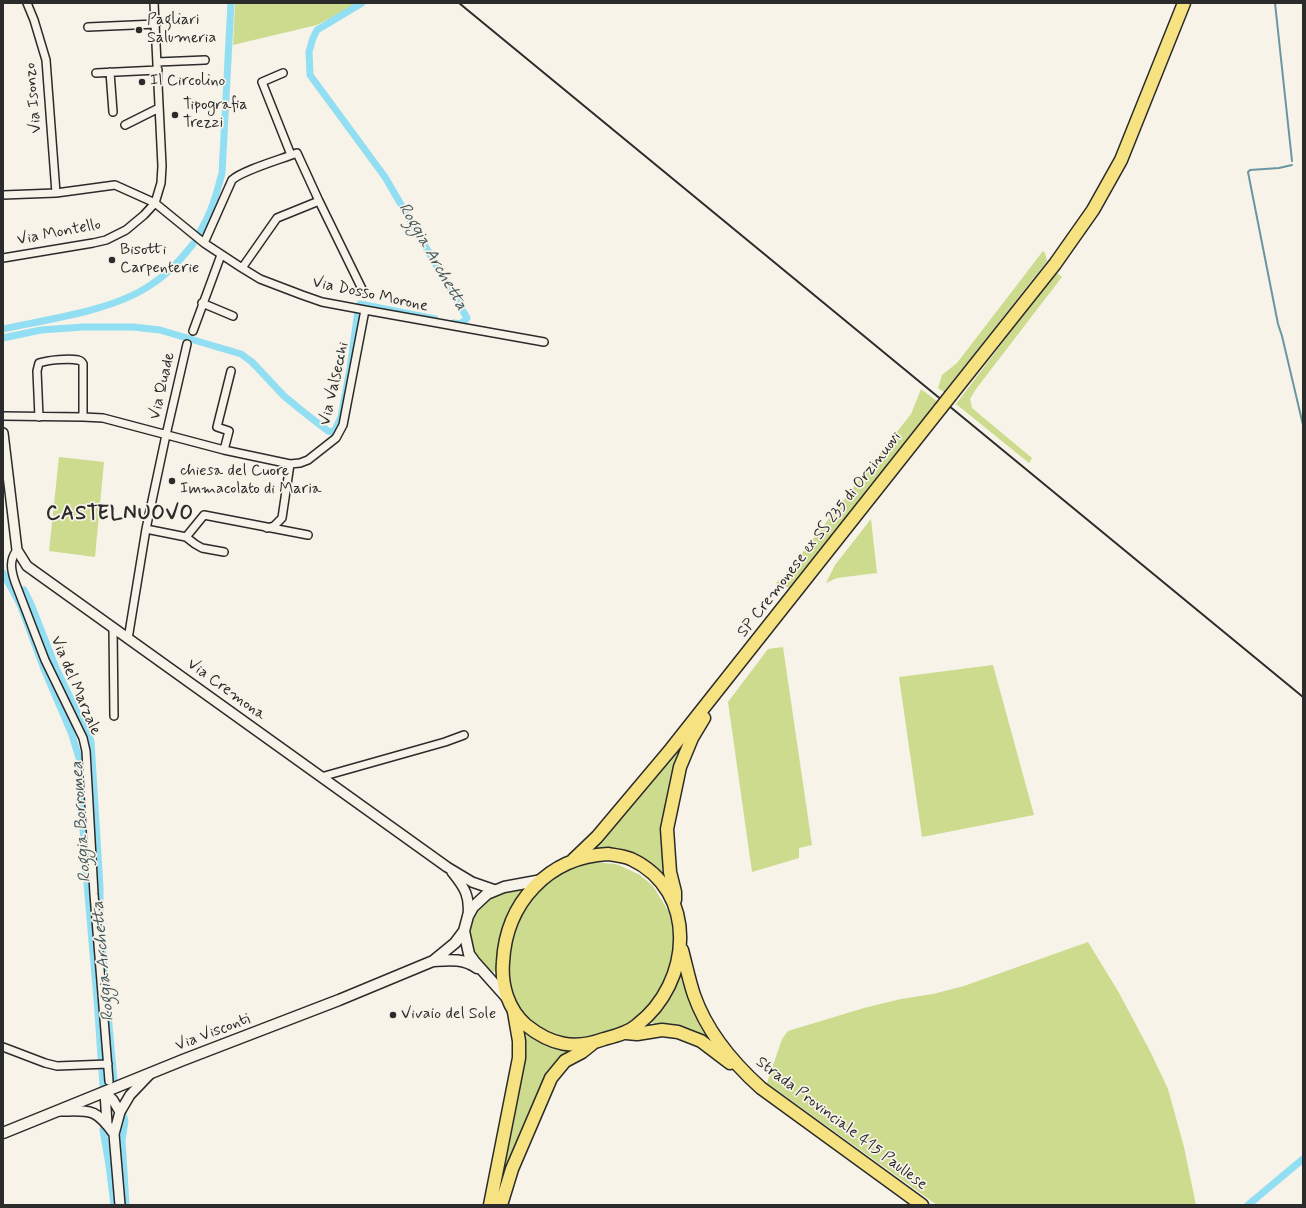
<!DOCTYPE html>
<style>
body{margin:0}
#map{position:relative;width:1306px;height:1208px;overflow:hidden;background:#f7f3e8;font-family:Mynerve,sans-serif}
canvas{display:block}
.frame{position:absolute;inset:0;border:4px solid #2b2b2b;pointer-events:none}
</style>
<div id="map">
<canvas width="1306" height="1208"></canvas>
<div class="frame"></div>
</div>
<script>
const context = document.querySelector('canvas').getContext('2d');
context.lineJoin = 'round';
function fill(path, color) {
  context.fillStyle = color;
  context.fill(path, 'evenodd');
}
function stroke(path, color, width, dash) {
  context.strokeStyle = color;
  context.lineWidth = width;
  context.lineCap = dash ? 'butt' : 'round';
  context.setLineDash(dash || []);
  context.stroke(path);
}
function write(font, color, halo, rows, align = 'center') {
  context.font = font + ' Mynerve,sans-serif';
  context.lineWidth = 3.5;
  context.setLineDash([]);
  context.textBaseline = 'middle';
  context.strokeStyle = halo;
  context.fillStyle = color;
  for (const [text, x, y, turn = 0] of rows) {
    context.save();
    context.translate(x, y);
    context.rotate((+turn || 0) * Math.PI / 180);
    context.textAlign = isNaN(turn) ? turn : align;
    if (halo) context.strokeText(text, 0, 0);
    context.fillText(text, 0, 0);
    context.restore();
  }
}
fill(new Path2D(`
 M235,3H359L317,25L233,45Z
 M1043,251L1045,253L1047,261L944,392L938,388L942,375L957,363Z
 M1056,272L1062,277L976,389L970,399L972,408L1032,458L1029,463L956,404Z
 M921,389L938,402L789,588L776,583L784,576L911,414Z
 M59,457L104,462L95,557L49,551Z
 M871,519L877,573L837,578L826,583L835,565Z
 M783,647L812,845L799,848V858L752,872L728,702L768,649Z
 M993,665L1034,815L922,837L899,677Z
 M678,748L679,754L669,790L665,817L666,876H663C648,860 628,851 606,849C602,849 597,850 593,849L592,847Z
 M594,862L615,864L621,866L640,875L653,886L669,912L673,927L675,945L669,975L663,991L625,1031L611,1037L559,1040L525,1019L513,998L507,973L513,928L524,909L542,887L568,869L585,863Z
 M524,888L523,893L514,905L505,923L499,946L497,971L493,972L476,959L468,939L469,925L476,910L487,899L497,893Z
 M1088,942L1118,991L1151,1053L1168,1089L1184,1147L1196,1205H937L767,1083L782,1039L788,1031L864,1008L901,999L933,994L964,986Z
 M683,973L713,1042L658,1026L651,1021L672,994L680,974Z
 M525,1032C544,1046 552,1045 572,1051C561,1058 553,1064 546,1076L508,1164L501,1185L498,1186L523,1033Z`), '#cddb8e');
stroke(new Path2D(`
 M1275,3L1292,161
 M1292,165L1279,168L1250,170L1248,172L1278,324L1282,336L1303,425`), '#6996a2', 2);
stroke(new Path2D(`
 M362,3L317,30L313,38L309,52L310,75L385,177L467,318C463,324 459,324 453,323
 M198,235C211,214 216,196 222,173L231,3
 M3,329C48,319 114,311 152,284C169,273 181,259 193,244
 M3,338L41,330L83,327H133L160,330L241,354L252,362L284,396L301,410L328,431L334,432L341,417L350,369L358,310L360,304L435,319
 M3,573L20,604L44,669L71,732L80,761L84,849L97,999L103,1085
 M24,590L31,604L56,668L91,741L100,888V935
 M102,946L114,1081
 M123,1114L125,1121L122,1140L126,1205
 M103,1130L109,1165L114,1205
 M1248,1205L1303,1159`), '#92def2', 7);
const minor = new Path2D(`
 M27,3L34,20L46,60L56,193
 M88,27L156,24
 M157,62L205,60
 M110,72L113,112
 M96,73L158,70
 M283,73L262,82L291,155
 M125,125L159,108
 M3,195L56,193L115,185L155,203L204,243L242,268L260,279L302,295L322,302L365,310L544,342
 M204,243L232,180C243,170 282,159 297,153L319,201L362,289
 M3,258L93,243L106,240L126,230L144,215L155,203L161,183L162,166L154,3
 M242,268L277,218L319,201
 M202,303L233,316
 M193,331L221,255
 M3,416L83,417L103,418L224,450L290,464L300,463L308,460L336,438L343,425L365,310
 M39,417L37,371L39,363C48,360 69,358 78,360C82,361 82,362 83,364V417
 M224,450L229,431L217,427L231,371
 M267,528L274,526L282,518L290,464
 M146,529L186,537L195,544L202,548L224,552
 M186,537L204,515L308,535
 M17,550C9,560 11,570 15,582L45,660L83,738L86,751L94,894L109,1081
 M113,628L114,716
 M128,639L146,529L166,435L187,344
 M321,777L445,742L464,735
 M3,1047L45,1063L57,1066L108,1064`);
const tertiary = new Path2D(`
 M3,433L17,550L27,566L447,867L472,882L495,890
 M452,872C465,888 470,896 468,916
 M105,1092L107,1124
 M105,1092L113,1100L120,1112
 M59,1111C90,1111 95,1107 114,1134
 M120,1205L114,1134L120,1112L130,1095L151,1073`);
const secondary = new Path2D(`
 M464,931L469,954L474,961L507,998
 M433,961C449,960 463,958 477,968
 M3,1133L183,1060L339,1000L433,961L455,943L464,931L468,916L473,907L487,894L504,887L542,880`);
const primary = new Path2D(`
 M951,395L1055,264L1093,210L1121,160L1184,3
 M608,854C615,855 624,856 631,859C699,891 692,983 637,1025C628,1033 615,1036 604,1039C574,1050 551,1045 526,1025C508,1009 501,985 503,962C506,903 548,857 608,854Z
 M573,860L597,837L671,749L940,409
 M675,900V892L670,872L667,829L680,767L692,738L704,718
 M682,950C686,965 689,980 694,995C707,1032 732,1062 761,1088L922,1205
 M626,1033L637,1034L662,1030L678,1032L701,1041L730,1063`);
const trunk = new Path2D(`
 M490,1205L519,1058V1041L514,1012
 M501,1205L512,1169L551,1078L565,1061L582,1052L592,1044`);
stroke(minor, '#2b2b2b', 10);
stroke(tertiary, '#2b2b2b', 12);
stroke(secondary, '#2b2b2b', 13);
stroke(primary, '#2b2b2b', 15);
stroke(trunk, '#2b2b2b', 15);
stroke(minor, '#f7f3e8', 7);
stroke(tertiary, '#f7f3e8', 9);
stroke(secondary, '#f7f3e8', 10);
stroke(primary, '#f7e281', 12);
stroke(trunk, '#f7e281', 12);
stroke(new Path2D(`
 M459,3L1303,697`), '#2b2b2b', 2);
const primaryBridge = new Path2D(`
 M940,409L951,395`);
stroke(primaryBridge, '#2b2b2b', 15, []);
stroke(primaryBridge, '#f7e281', 12);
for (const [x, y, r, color] of [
 [139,30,4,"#2b2b2b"],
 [142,82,4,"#2b2b2b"],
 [175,115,4,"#2b2b2b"],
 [112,260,4,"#2b2b2b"],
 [172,481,4,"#2b2b2b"],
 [393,1015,4,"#2b2b2b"]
]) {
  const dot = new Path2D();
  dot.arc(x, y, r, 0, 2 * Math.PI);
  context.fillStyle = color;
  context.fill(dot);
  stroke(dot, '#f7f3e8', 1.5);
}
write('16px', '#2b2b2b', '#f7f3e8', [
 ["Pagliari",147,21],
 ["Salumeria",147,39],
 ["Il Circolino",150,82],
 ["Tipografia",183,106],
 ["Trezzi",183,124],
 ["Bisotti",120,251],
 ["Carpenterie",120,269],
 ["chiesa del Cuore",180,472],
 ["Immacolato di Maria",180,490],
 ["Vivaio del Sole",401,1015]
], 'left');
write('16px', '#2b2b2b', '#f7f3e8', [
 ["Via Isonzo",34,98,-95],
 ["Via Montello",59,233,-11],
 ["Via Dosso Morone",370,295,12],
 ["Via Valsecchi",335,384,-77],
 ["Via Quade",163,386,-77],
 ["SP Cremonese ex SS 235 di Orzinuovi",820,535,-52],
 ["Via del Marzale",75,686,67],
 ["Via Cremona",226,690,36],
 ["Via Visconti",213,1033,-21],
 ["Strada Provinciale 415 Paullese",841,1124,37]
]);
write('italic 17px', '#45585d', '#f7f3e8', [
 ["Roggia Archetta",432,257,60],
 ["Roggia Borromea",82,822,-94],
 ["Roggia Archetta",104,961,-95]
]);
context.letterSpacing = '1px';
write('bold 20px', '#2b2b2b', '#f7f3e8', [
 ["CASTELNUOVO",120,515]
]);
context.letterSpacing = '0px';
</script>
